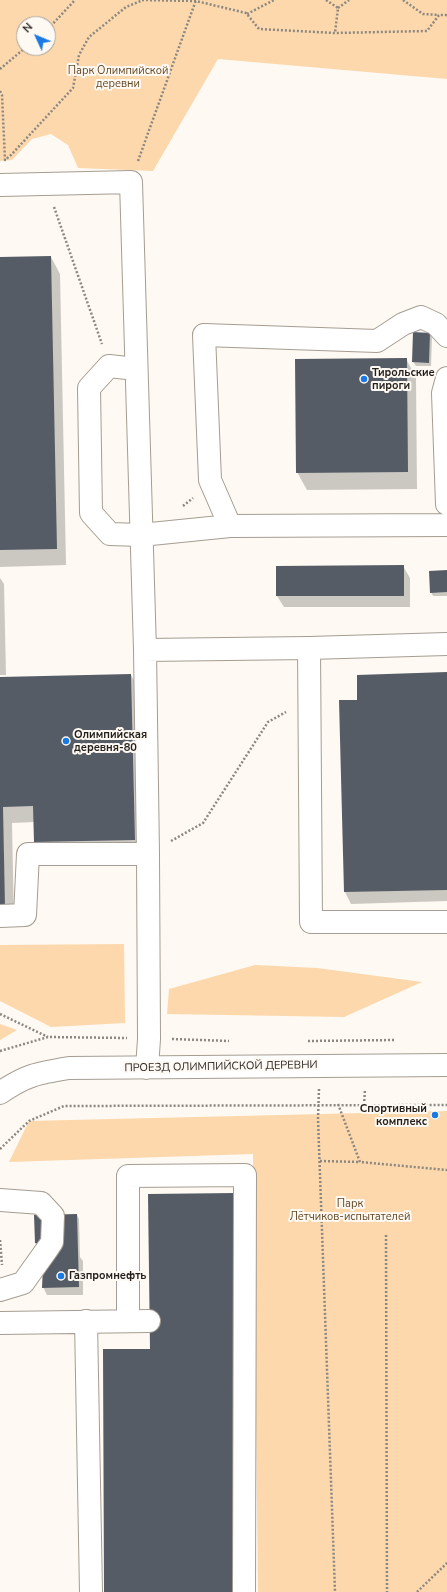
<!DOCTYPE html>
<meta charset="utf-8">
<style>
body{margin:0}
#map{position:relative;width:447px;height:1592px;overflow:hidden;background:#fef9f2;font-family:"Nunito Sans",sans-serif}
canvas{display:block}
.north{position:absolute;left:16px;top:16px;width:40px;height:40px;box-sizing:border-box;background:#fef9f2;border:1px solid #a6a29c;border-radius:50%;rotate:314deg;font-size:11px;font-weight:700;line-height:16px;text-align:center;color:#231f1b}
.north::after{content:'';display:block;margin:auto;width:14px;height:18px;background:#1a79e2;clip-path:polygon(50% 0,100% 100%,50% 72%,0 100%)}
</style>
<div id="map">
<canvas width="447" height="1592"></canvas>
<div class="north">N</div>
</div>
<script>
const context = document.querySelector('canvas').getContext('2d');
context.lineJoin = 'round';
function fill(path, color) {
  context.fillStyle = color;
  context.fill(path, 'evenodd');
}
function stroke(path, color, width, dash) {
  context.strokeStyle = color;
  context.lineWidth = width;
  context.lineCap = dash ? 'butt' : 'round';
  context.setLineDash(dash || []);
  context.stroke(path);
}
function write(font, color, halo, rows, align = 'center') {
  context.font = font + ' "Nunito Sans",sans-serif';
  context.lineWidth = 4;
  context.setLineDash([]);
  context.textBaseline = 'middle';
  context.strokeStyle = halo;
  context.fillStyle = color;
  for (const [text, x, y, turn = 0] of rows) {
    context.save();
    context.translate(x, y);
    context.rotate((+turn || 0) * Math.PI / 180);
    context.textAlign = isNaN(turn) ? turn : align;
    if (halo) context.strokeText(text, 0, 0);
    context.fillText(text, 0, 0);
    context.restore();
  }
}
fill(new Path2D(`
 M0,0H447V79L218,59L153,171L78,168L68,145L51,134L32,139L12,160L0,161ZM24,24H48V48H24Z
 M124,944L125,1023L51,1027L0,1001V945Z
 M255,965L317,968L422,982L344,1017L167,1014L169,989Z
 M0,1024L17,1030L0,1040Z
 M447,1111V1592H258L253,1154L9,1162L29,1121Z`), '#fcd8ac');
fill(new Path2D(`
 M51,257L60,274L66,565L0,567V258Z
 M430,334L432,338L431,366H416L413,362Z
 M406,359L416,377L417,489L307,490L297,472Z
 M403,566L410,578V607H284L277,596Z
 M447,571V596H433L431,592Z
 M0,578L4,584L6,675H0Z
 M447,673V901L351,904L345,892L340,701H359Z
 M131,675L140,691L143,856L45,858L35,842V822L12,823L14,923H0V678Z
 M77,1215L79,1219L80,1257L83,1261V1295H47L43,1287L44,1266L36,1242Z`), '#0003');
fill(new Path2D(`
 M51,256L57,549L0,550V257Z
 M413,332L430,333L429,363L412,362Z
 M407,358L408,472L296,473L295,359Z
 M404,565V596H276V566Z
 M447,570V592L430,593L429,571Z
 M447,672V890L344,892L339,700H357V675Z
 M131,674L135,840L34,842L33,806L3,807L5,907H0V677Z
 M235,1193L239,1592H104L103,1349H150L148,1194Z
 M77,1214L79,1287L42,1288L43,1266L59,1252L35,1243L34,1215Z`), '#555c65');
const minor = new Path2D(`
 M0,185L131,182L145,650L148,854
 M136,369L109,366L89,388L91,513L110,534L141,535L230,526L447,525
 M447,378L443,393L447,504
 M230,526L210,480L204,335L377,341L403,324L421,317L436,324L447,336
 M309,648L311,922H447
 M145,650L309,648L447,644
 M0,916L25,915L28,854H148L149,1039L147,1068
 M0,1093C26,1075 38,1073 69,1068L447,1065
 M0,1200L41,1203L53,1216L52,1242L48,1248L23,1283L0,1290
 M128,1320V1176L245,1175L244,1592
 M86,1321L91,1592
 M0,1323L149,1321`);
stroke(minor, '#a59d93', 24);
stroke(new Path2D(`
 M142,0L196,1L246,13L259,29L335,33L427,31L439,15H447
 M326,0L338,8L335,33
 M403,0L423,14L439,15
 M338,8L349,0
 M247,14L274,0
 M48,29L75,0
 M0,69L25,48
 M0,91L2,95L5,160L11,155L73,88L79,55L89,37L126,7L143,0
 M138,161L196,0
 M54,207L102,344
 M183,506L193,498
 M171,841L203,823L268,722L286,712
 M0,1014L48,1037
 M172,1039L229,1041
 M308,1041L395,1040
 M0,1051L48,1037L127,1038
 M319,1089L318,1119L335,1592
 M338,1104L360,1162L447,1170
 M364,1105L365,1089
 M0,1149L29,1121L64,1106L447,1105
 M320,1161L360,1162
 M386,1235L387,1592
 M0,1240L2,1265
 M417,1592L447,1563`), '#8b8781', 2.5, [2, 2]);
stroke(minor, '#fff', 22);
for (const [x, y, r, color] of [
 [364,379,4,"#1a79e2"],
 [66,741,4,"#1a79e2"],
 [435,1115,4,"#1a79e2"],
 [61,1276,4,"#1a79e2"]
]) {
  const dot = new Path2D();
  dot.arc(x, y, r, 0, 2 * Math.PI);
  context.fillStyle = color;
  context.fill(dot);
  stroke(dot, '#fef9f2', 1.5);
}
write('11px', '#614724', '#fef9f2', [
 ["Парк Олимпийской",118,71],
 ["деревни",118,84],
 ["Парк",350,1204],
 ["Лётчиков-испытателей",350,1217]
]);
write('bold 11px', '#231f1b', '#fef9f2', [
 ["Тирольские",372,373],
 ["пироги",372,386],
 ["Олимпийская",74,735],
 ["деревня-80",74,748],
 ["Спортивный",427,1109,"right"],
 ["комплекс",427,1122,"right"],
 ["Газпромнефть",69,1276]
], 'left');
write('11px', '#231f1b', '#fef9f2', [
 ["ПРОЕЗД ОЛИМПИЙСКОЙ ДЕРЕВНИ",221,1067,-1]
]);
</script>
